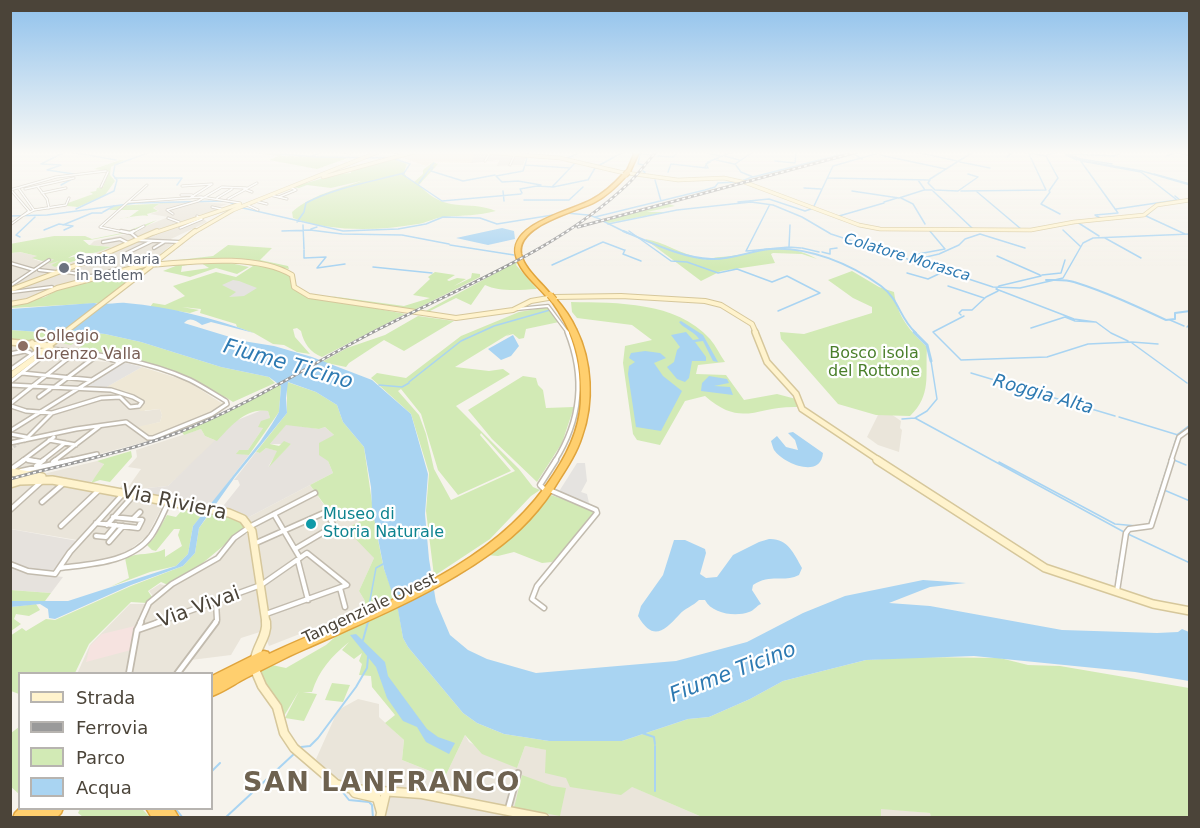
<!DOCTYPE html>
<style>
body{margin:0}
#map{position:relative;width:1200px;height:828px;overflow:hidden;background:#f6f3ec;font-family:"DejaVu Sans",sans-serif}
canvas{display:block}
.frame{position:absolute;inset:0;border:12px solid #4b4439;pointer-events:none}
.legend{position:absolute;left:18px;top:672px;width:195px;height:138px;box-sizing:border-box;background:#fff;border:2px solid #b7b4b0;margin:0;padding:8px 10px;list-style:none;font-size:18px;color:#4b4439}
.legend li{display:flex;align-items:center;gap:12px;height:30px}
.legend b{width:30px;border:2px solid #b7b4b0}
</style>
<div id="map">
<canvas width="1200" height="828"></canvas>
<div class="frame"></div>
<ul class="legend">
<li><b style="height:8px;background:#fff3cd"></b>Strada</li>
<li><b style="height:8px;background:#9a9a9a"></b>Ferrovia</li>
<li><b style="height:16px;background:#d2eab5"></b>Parco</li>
<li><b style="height:16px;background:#a9d4f2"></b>Acqua</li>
</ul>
</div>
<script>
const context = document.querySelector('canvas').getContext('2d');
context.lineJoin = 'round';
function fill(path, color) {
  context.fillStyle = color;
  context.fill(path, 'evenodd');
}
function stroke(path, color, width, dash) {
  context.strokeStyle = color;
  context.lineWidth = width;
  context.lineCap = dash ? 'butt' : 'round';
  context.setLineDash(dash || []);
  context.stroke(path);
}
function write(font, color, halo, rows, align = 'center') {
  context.font = font + ' "DejaVu Sans",sans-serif';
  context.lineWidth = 4.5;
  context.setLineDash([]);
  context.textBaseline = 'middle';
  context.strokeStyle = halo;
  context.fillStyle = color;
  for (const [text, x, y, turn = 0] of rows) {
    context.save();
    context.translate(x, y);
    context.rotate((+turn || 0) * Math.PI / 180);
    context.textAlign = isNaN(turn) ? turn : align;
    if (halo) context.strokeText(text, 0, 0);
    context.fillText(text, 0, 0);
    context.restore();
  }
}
fill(new Path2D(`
 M188,201L228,204L219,207L222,209L199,215L207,222L171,239L175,242L152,261L138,262L133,267L50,289L31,299L11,303V253L19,252L37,256L33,259L42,262L45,259H55L51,262L60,261L51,265L56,267L82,259L88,260L102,253H95L104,248L112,247L90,245L94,241L127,234L168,217L150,214L159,211L154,208L160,203Z
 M78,339L91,340L68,358L116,363L78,389L124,394L140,402L145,411L160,409L162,415L160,422L136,428L135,430L149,441L11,477V342H56Z
 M891,414L901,421L900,428L902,430L899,452L878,445L867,437L878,415Z
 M201,429L205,436L217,441L168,486L147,488L161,503V509L147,536L128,551L115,557L65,565L64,557L77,540L11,529L10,482L97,461L104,463L100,473L86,487L115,493L122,485L129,486L141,469L128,467L137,457L136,450Z
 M310,485L331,515L344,509L357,510L364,519L374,558L359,591L365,601L361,610L269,646L263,631L241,638L231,655L191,660L180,673L77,674L90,645L130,604H146L153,596L149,591L160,584L170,587L213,563L223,555L234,540L244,534H256L254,526L247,518Z
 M358,699L379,704V717L404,740L402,760L445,777L465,735L469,742L517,768L525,746L547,750L702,817H382L389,790L345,783L322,767L316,759L338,710Z
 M880,808L930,813L931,817H881Z`), '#eae5da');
fill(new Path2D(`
 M416,152H477L471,163L433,162L426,166L400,157Z`), '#f7ead8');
fill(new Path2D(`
 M477,152L497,154L527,156L523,165L497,166L499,160L471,163L474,154Z
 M262,410L268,411L270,418L248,450H239L237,453L249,455L206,511L135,493L147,488L168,486L235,421Z
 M286,424L319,429L325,427L335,436L328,461L333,473L247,518L220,510L240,485L238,480H234L256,452L260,453L266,448L278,451L268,467L291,444H270Z
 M10,529L78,541L64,557L55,576L63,577L51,593L11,590Z`), '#e6e2dd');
fill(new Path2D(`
 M142,367L187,381L223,404L209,414L153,436H147V433H144L137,427L160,422L162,415L160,409L140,411V402L138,401L140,398L125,391L103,389Z`), '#efe8d6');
fill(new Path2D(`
 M135,626L131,650L86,662L90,646L102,634Z`), '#f6e3e0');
fill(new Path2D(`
 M246,152H285L281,156L351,157L317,169L269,160L278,156Z
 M393,159L407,164L404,172L407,178L414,182L423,174V170L433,162L438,164L419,185C447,215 467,199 496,211C478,216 463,215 445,217C435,217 427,223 418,224C377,231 332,232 293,218L292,212C313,194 336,190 361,181L331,188L307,185L299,188L292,187L338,174L351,173V171Z
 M120,160H125L111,167L110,175L115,181L105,195L78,207L67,206L68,203L93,194L90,192L96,191L97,188L103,187L109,171L94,169Z
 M681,199L669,204L675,206L647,212H667L608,223L602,220Z
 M189,202L159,204L153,208L158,211L147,214L148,216C137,214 129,219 118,218H128L139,210H109L114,206Z
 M157,220L137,231L90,240H83L89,245L112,247C106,248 98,253 92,253C81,253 77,253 68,258L76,256L81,259L55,267L51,265L59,261L48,264L54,259L42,261L32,258L37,256L20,252L11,253L10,244L54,236H85L92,239L122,233Z
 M645,239C664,242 683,255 703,259C709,260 715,257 721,257C759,255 779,238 817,259L802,254L773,253L771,254L775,263L721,271L701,281Z
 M228,245L272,248L260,260L288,266L289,269L267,265L289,273L298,291L323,301L326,299L405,314L322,357C310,352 304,344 301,331L297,328L293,329L295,337L310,354L297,352L284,345L273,344L254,333L237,327L236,324L200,313L201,309L182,307L199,310L190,313L150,307L153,303L165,305L185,296L173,286L216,272L236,277L253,266L221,259L161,262L213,256Z
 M518,261L516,265L537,289C520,290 499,292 485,285L471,305L456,298L426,313H422Z
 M225,262L249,267L237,274L216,268L190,277L163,271L183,263H199L182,266L181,272L209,268L201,263Z
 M145,267L101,303L11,308V305L45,297L64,286Z
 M852,271L879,287L894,292C897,316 910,331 927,347C925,375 932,395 910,416L876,415L838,404L781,339L780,332L804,334L872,313V307L853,298L828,280Z
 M435,272L455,275L447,280L449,281L457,278L466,279L454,286L471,278L472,273L480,274V277L410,312L330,296L404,306L430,298L413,295L430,279L428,277Z
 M571,302C618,303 675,301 710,339C716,346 720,355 725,362L698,365L696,374L726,375L744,400L777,394L796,399L799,407C756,405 743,429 705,396L685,401L660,445L637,440L633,434L623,363L625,346L652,340L632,325L577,318L572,312Z
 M548,307L559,322L526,329L524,338L519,339L513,334L506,336L512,332L455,367L489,371L503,369L510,374L456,406L519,469L533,487L540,490L531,496L490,539L434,576L426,511L429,473L411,414L371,378L377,373L406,378L461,336L519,312ZM401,389L421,414L438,470L458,495L511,471L480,435L481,433L515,471L451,500L434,469L426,434L419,415L398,391Z
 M418,316L454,321L404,351L384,340L349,363L346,367L322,362L347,348L385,335Z
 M10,330L56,333L63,330L73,331L105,334L141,342L221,367L269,377L275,383L233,402L224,396L229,402L190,379L133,360L135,358L129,360L92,350H77L85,343L76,341L71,345L52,341L48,343L11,340Z
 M523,376L536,378L538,385L543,390L546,408L574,407L562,443L537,482L492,439L468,410Z
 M287,382L316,392L337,405L343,422L364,447L376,530L384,569L395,598L355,615L352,614L361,610L365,601L359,591L374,558L346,529L364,519L357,510L350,514L344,509L332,515L310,485L333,473L328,461L319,455V443L334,435L325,427L319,429L286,425L270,444L279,446L284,441L291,444L269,467L277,451L266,448L260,453L256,452L287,413Z
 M278,385L281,386L279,412L249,455L236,454L239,450H248L263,428L258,427L261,421L270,418L268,411C246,407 230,427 217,441L205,436L201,429L184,435L182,432L229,411Z
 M131,451L132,457L110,482L100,480L91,483L104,464L97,461Z
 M551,495L595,510V515L583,526L574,541L552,562L542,563L514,552L498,556L487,555L530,518Z
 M185,507L206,511L193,526L188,554L176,566L150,572L110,587L129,578L125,558C139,552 151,556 165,549V557L182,546L178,535L180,529H174L156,551L152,550L147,545L154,538L167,515L176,517Z
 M211,512L236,519L247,526L198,567L168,585L161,582L148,591L152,597L147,603L131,602L89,644L75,673L20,674L19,694L11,691L10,636L22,628L26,631L46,619L55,620L131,586L183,566L195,553L199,528Z
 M10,590L51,593L45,601H11Z
 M36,604L40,610L29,616L16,614L14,619L21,624L11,631V607Z
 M398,608L403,638L408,647L463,713L477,723L504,734L549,741H622L688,719L709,717L750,699L783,681L866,660L914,657L1000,658L1028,665L1060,666L1189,688V817L931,818L930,813L881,809V817H702L632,787L621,795L570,787L566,778L545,773L546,750L525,746L517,768L482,754L465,735L445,777L402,760L404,740L385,723L395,715L372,687L371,676L359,675L362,664L359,661L362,653L354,659L342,650L349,642C331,657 319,670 312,692H303L317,694L304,721L285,718L299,691L284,716L260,673L262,669L272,665L286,668L326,645L342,631Z
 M332,683L350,685L343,702L325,700Z
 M19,727V794L10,786L11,733Z
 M522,775L552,786L566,788L560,816L514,808Z
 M80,809H142L150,817H83L78,813Z`), '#d2eab5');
fill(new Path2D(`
 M233,280L239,281L257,288L244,296L229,297L236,292L222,285Z
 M122,362L142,367L105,388L87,387Z
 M577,463H585L587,481L581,492L587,494L589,503L558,493Z`), '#e5e3e0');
fill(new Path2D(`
 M502,228L514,231L515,239L488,245L456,238Z
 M94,303C105,306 115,302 126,303C171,307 213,318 254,333L211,322L202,325C196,321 190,316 184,323L243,341L274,346L312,357L372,380L411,414L428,474L425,514L429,559L436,602L450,635L468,650L487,659L536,673L676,661L747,642L803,613L845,596L923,580L966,583L930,587L889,603L930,606L1062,630L1157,633L1178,632L1182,629L1189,632V681L1135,672L974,656L866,660L783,681L750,699L709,717L688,719L622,741H549L504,734L477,723L463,713L408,647L403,638L398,610L384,569L372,508L371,487L364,447L343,422L337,405L316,392L288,382L286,398L287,413L235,477L199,528L195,553L183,566L131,585L55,619L49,618L48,609L40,604L11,607L10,601H68L176,566L188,554L193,526L260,442L272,424L279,412L281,386L269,377L221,367L141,342L105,334L67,330L55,333L11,330V309Z
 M681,321L703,335L718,362L713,361L703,341L695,342L706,357V361H692L689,378L685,382L677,379L667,367L674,362L677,350L680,347L671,335L686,332L693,340L699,339C694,331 684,329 679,322Z
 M513,335L519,346L511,356L501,360L488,349Z
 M645,351L660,353L666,358L654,363L663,376L682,391L661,431L636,427L628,374L629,366L635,362L629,358L631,353Z
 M709,376L727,379L729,383L714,386L730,387L733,395L701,391L702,383Z
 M793,432L823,453C821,479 784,464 774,450C773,448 772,444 771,441L777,436L786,447L798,450L795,440L788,433Z
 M769,539C787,538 794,553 802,568L799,575C783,583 771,573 753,585L752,590L761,604C756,606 755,610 749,612C736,617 712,614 705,600H699C693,606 685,608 679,615C664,631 653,642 638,616L641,606L663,575L674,540H685L705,549L706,553L700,574L706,578L717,577L733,555L759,542Z
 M356,634L385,662L388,676L427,729L438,737L455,743L449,754L426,742L417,727L403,721L387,698L376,667L350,635Z`), '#a9d4f2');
stroke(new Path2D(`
 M65,152L41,164L61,165L47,170L74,174
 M71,152L116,160
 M625,152L650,155
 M703,152L721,156
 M753,152L735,164L741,172L753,177L851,152
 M862,152L854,154L862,159
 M916,152L957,161
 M963,152L971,154
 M1023,152L1046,156L1058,178L1049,191
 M1176,152L1190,156
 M10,155L17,152
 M640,155L638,164L644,165L640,171
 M880,155L946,169
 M1047,155L1058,152
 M1066,155L1077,160
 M657,156L672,157
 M725,156L739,160
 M1167,156L1174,153
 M673,157L676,154
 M1007,157L1013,152
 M568,158L581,152
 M716,160L734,164
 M1080,160L1118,213L1095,215L1100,218
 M775,161L795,163L796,152
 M1081,161L1141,172L1177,200L1116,209
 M960,162L990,168
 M819,163L854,154
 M1112,164L1081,159L1068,154L1114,156L1119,154L1118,152
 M525,165L527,158
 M431,166L434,163
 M598,166L623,152
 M433,167L431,171L463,181L495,175
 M705,167L708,162L732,152
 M708,168L706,164L710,162
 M668,172L671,164L707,168
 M402,174L442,201L521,194
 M1154,174L1190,184
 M642,175L645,172L643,171
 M115,178H182L177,185
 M828,178L929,180
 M930,179L973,152
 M588,180L595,168
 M655,180L661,201
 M918,180L925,190H932
 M930,180L928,183L935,190
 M742,181L752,177
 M419,183L431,167
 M61,185L72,179
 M537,186L541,185L518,181L502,182L496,176L523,171L525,165L570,168
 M552,187L576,162
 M804,188L821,189
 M935,190L958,191
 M503,191L504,201
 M852,191L899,198
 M933,191L972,228
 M958,191L978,177L968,174
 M961,191L1046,190L1029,154
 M976,191L1021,229
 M1050,192L1041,204L1060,214
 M522,193L520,189L537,186L553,187L587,180
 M1175,196L1180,200
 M899,198L924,190
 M901,198L913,204L925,224
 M524,200H569L583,187
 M738,202L769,199L805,211L811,209
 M884,202L897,198
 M814,206L833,166L882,152
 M1155,208L1146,216L1185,234
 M103,212L114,206
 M839,216L884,203
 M595,217L705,190L715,187L718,183L737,182
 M1077,222L1099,236
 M608,224L677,210L751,202L773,205L802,217L831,234L993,287L1020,288L1063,278L1083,243L1093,238L1190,234
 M63,225L92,213H102
 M303,225L304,249
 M790,225L789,247L801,248
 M311,229L317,227
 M44,230L59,224L73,226L64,230
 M1063,230L1080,246
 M282,231L310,230L342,234L402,235L449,244
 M629,231L671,261L687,262L718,273L737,269L772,282L787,276L820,293L778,311
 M20,237L16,235L35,217
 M1105,238L1141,258
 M450,245L514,255
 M802,248L819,252
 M304,250V258L326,257L317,268L345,264
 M625,250L623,254L641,261
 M746,251L769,206
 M747,251L789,247
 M822,252L830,254V249L837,248
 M997,256L1040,275
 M920,261L918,254L945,249L929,230
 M921,262L922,258L939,254L959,245L965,239L980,234L1025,248
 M552,265L603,242L624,250
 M373,267L432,273
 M907,273L928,279L945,271
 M1042,275L1061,273L1065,260
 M1041,276L999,286L996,289L1074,319L1095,322
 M948,286L984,298
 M961,315L959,313L962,310H972L986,297L998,291
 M964,316L933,332L961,360L1047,357L1088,344L1132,342L1158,344
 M1170,320L1184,326
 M1187,327L1190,324
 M1031,328L1065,317L1075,321L1096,322L1111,333L1128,341
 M1132,343L1187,383
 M971,373L1115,416
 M409,382L461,341L494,326L550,310
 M379,385L402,387L409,383
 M1119,417L1178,435
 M915,418L927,411L937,399L931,361
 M902,419L915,418L1124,532
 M999,462L1115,524L1137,526
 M1173,464L1174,460L1186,465
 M1164,490L1190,501
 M1149,524L1177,436
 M1128,534L1190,563
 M1117,573L1125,530
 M368,611L376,568L383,564`), '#a9d4f2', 1.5);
stroke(new Path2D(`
 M363,640L368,622
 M642,733L654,737L655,744
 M655,746V791
 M301,747L310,746L318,738L356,687L367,668L368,657
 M212,771L220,763
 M341,790L349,800L369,802L372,805L373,818
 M175,808L183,818
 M225,818L295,753`), '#a9d4f2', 2);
stroke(new Path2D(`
 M252,152L318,157L392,158L410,164L404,173C371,182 337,187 306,203L304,212L297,222
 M1062,152L1080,160L1142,171L1190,185
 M312,156L322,152
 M229,202L243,208L343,231L398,229L426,224L443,217L480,218L497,224L559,214
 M76,209L114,191L117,180L113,175L115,165L150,152
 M566,213L588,215
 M589,215L600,219
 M10,216L47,215L136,203L223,201
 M601,220L627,233`), '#a9d4f2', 1.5);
stroke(new Path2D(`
 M623,231C650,242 682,258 711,259C731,260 750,251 770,249C808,246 851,264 881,286C900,300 899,318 916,333
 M1046,280C1055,280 1066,279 1074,282C1106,292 1136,306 1166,320L1175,319V313L1190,311`), '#a9d4f2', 2);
stroke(new Path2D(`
 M914,332L927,345L931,361
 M1178,435L1190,426`), '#a9d4f2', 3);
stroke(new Path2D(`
 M10,450L20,442`), '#d4d0c8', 3, [3, 1.5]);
const streetFar4 = new Path2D(`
 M343,152L350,153
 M391,152L407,153
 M485,161L490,153
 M510,165L515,154
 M182,186L212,184L190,198
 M38,187L47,199L49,208
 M101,187L108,172
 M19,189L34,210
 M25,189L74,178
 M244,189L252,192
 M10,190L56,177L106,171
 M42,193L66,188
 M181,195H192
 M270,195L287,199
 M279,197L296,190L290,187
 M217,198L232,189
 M228,199L257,183
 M255,201L267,204
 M129,202L201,197L240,203
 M247,205L258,210
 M212,207L221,209
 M173,214L167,210L198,201L222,187L246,188
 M22,216L34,210L66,205L69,198
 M168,218L179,222
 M10,225L29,211L11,190
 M180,228L202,219L197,216
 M128,233L100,227L147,185
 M131,233L144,226`);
const streetFar3 = new Path2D(`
 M121,231L131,233L138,239
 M130,233L134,231
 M136,240L179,242
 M103,242L120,239L128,243
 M154,248L164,242
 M127,253L152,241
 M128,259L148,263
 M10,263L34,270
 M39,270L56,272
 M60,271L91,276L109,273
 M108,272L117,269
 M10,286L49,260
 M12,292L52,287
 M517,309L548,306L568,333`);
const streetFar2 = new Path2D(`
 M47,352L99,356L117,361V363
 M10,354L25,351L30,353
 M70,357L92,359
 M10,370L37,351
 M22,373L92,380
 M10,382L48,352
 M10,385L111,390L133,397L142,402L139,406L130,407L120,397L101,398L52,413
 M55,387L95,357
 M39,397L50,389
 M10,403L11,406L26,411L52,413L25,440
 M11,403L76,352
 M10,431L124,360
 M10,434L26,437
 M49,440L76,445
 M10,443L76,429L126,422L148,438H153L212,414L227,404L226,401C214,394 202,386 190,380C147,360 98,354 51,349
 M25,459L36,461
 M22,461L54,437
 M42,461L65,443
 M54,461L100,426
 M66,461L97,454
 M555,461C581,420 585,377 567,332
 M1171,461L1179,437L1190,429`);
const streetFar1 = new Path2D(`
 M28,460L41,462
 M53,462L56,460
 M36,466L44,460
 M10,470L24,460
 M21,471L72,460
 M544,489L540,485L556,460
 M42,502L64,483
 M10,510L42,481
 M274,514L300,558
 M133,519L140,512
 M96,523L138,528L142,520L113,517
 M107,525L132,497
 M61,526L99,490
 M96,536L106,537L116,525
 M109,542L123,526
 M256,543L326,512L334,526L295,549
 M298,561L308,600
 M10,564L28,571L55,574L70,552L123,494
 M60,568C90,564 131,563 151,536C158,526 163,514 168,503
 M340,588L345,607
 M1117,591L1126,533L1129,529L1151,526L1172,460
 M544,608L532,599L537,586L597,513L596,510L552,491
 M140,623L149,603L172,584L218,558L234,538L251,526L315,493
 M156,623L261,585L307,553L347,585L266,614
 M215,623L217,620L216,602`);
const street = new Path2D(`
 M137,630L160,622
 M129,674L137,630L141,622
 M177,674L216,622
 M508,809L518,773`);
const secondaryFar4 = new Path2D(`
 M483,152L560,158L620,172L678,180L724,178L742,182
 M323,177L414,152
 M744,182L859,225L880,229L1031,230L1074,222L1144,215L1157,205L1190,200
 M154,233L240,204
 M193,233L233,210L378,152`);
const secondaryFar3 = new Path2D(`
 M148,265C190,262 255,253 292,275L294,287L309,296L456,318L513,310L531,301L554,297L621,296L705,301L721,305L752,324L756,333
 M10,290L88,261L157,231
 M10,304L27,301L57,288L148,264L159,259L195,231
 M64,333L151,266`);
const secondaryFar2 = new Path2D(`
 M755,332L767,362L796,394L802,409L880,461
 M10,342L50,346L51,349
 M32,343L39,352L51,349
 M48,346L66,332
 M10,376L41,353`);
const secondaryFar1 = new Path2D(`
 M877,460L1045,568L1153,604L1190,611
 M11,472L42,477
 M20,481L52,480L229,513L243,519L252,531L266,623
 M10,484L23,480`);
const secondary = new Path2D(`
 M255,659C257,646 268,635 266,622
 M256,672L262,686L277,707L284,733L294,748L336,784L352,789L422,794L544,818
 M352,789L355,793L377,798L381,812
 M380,818L386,792`);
const highway = new Path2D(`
 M635,152H639L630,172L626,173Z
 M623,174L627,175C618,185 608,195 595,202C576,212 516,225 521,254C524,269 543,284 551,295L550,296H546C536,284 520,272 516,256C508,224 571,211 591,200C603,194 614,184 623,174Z
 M554,298L556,299C564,308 571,318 576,329C592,361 594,403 582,436C577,452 568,466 559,480C542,509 518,534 491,553C434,594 369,620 305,649C284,658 264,669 244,679C233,685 223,692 212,696V676L260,652L264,651L268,652L269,654C370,607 491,573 554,474C570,450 582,423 581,393C581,355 573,331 551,300Z
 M20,808H63L61,813L56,818H13L15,813Z
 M146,808H173L179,818H152Z`);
stroke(streetFar4, '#c2bbae', 3);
stroke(streetFar3, '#c2bbae', 4.5);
stroke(streetFar2, '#c2bbae', 6);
stroke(streetFar1, '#c2bbae', 7);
stroke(street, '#c2bbae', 8);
stroke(secondaryFar4, '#d6c79b', 4.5);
stroke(secondaryFar3, '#d6c79b', 6);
stroke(secondaryFar2, '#d6c79b', 8);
stroke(secondaryFar1, '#d6c79b', 10);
stroke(secondary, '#d6c79b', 11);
stroke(highway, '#e0a43c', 3);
stroke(streetFar4, '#fff', 1.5);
stroke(streetFar3, '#fff', 2);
stroke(streetFar2, '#fff', 3);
stroke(streetFar1, '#fff', 4);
stroke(street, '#fff', 4.5);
stroke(secondaryFar4, '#fff3cd', 3);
stroke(secondaryFar3, '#fff3cd', 4);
stroke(secondaryFar2, '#fff3cd', 5);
stroke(secondaryFar1, '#fff3cd', 7);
stroke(secondary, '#fff3cd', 8);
fill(highway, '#ffcf6e');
const rail = new Path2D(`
 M578,227L857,152
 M10,479C65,464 123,453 177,433C252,405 319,358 391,323C472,282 562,247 629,183C639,173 647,162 656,152`);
stroke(rail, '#9a9a9a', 3);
stroke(rail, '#fff', 1.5, [3]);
const highwayBridgeFar1 = new Path2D(`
 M625,175L628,172`);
const highwayBridge = new Path2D(`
 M550,295L554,300`);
stroke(highwayBridgeFar1, '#e0a43c', 7, []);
stroke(highwayBridge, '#e0a43c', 8, []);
stroke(highwayBridgeFar1, '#ffcf6e', 5);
stroke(highwayBridge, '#ffcf6e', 6);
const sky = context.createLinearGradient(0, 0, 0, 268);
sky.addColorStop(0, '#8fc1ec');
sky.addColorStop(0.57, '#fbfaf6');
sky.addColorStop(1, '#fbfaf600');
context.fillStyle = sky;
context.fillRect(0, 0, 1200, 268);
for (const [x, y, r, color] of [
 [64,268,6,"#6b7280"],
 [23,346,6,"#8d6e63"],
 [311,524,6,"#0f9aa8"]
]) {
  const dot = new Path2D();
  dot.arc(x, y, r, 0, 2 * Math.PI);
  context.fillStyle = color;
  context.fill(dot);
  stroke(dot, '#fff', 2);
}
write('14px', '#5b616d', '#fff', [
 ["Santa Maria",76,260],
 ["in Betlem",76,276]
], 'left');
write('italic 15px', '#2e7ab2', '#fff', [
 ["Colatore Morasca",907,258,17]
]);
write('16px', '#785e54', '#fff', [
 ["Collegio",35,337],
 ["Lorenzo Valla",35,355]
], 'left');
write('16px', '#4a7f2a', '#fff', [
 ["Bosco isola",874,354],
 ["del Rottone",874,372]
]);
write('16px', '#0d838f', '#fff', [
 ["Museo di",323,515],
 ["Storia Naturale",323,533]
], 'left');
write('16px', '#4b4439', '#fff', [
 ["Tangenziale Ovest",370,609,-25]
]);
write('italic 18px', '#2e7ab2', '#fff', [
 ["Roggia Alta",1043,395,16]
]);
write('20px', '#4b4439', '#fff', [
 ["Via Riviera",174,503,12],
 ["Via Vivai",199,608,-20]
]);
write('italic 21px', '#2e7ab2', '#fff', [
 ["Fiume Ticino",288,365,16],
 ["Fiume Ticino",733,673,-21]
]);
context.letterSpacing = '1.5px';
write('bold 27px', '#6e6250', '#fff', [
 ["SAN LANFRANCO",382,784]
]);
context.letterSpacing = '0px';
</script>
